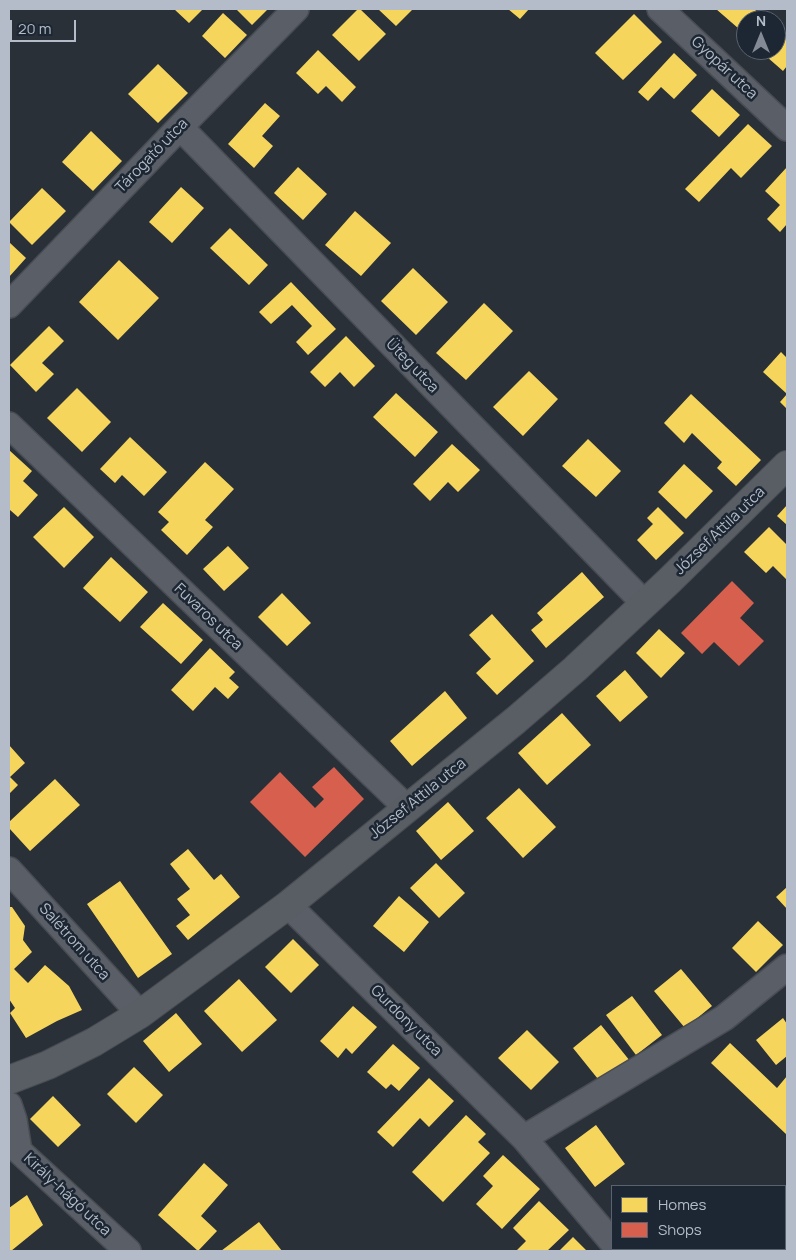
<!DOCTYPE html>
<meta charset="utf-8">
<style>
body{margin:0}
#map{position:relative;width:796px;height:1260px;overflow:hidden;background:#2a3038;font-family:Manrope,sans-serif}
canvas{display:block}
.frame{position:absolute;inset:0;border:10px solid #b4bcc9;pointer-events:none}
.legend{position:absolute;left:611px;top:1185px;width:175px;height:65px;box-sizing:border-box;background:#1d2633;border:1px solid #59626f;margin:0;padding:6px 9px;list-style:none;font-size:15px;color:#b4bcc9}
.legend li{display:flex;align-items:center;gap:10px;height:25px}
.legend b{width:25px;border:1px solid #59626f}
.north{position:absolute;left:736px;top:10px;width:50px;height:50px;box-sizing:border-box;background:#1d2633;border:1px solid #59626f;border-radius:50%;rotate:0deg;font-size:14px;font-weight:700;line-height:20px;text-align:center;color:#b4bcc9}
.north::after{content:'';display:block;margin:auto;width:18px;height:22px;background:#848b96;clip-path:polygon(50% 0,100% 100%,50% 72%,0 100%)}
.scale{position:absolute;left:10px;top:20px;width:66px;height:22px;box-sizing:border-box;border:2px solid #b4bcc9;border-top:0;padding-left:6px;font-size:15px;line-height:18px;white-space:nowrap;color:#b4bcc9;-webkit-text-stroke:4px #1d2633;paint-order:stroke}
</style>
<div id="map">
<canvas width="796" height="1260"></canvas>
<div class="frame"></div>
<ul class="legend">
<li><b style="height:14px;background:#f6d55c"></b>Homes</li>
<li><b style="height:14px;background:#d6604d"></b>Shops</li>
</ul>
<div class="north">N</div>
<div class="scale">20 m</div>
</div>
<script>
const context = document.querySelector('canvas').getContext('2d');
context.lineJoin = 'round';
function fill(path, color) {
  context.fillStyle = color;
  context.fill(path, 'evenodd');
}
function stroke(path, color, width, dash) {
  context.strokeStyle = color;
  context.lineWidth = width;
  context.lineCap = dash ? 'butt' : 'round';
  context.setLineDash(dash || []);
  context.stroke(path);
}
function write(font, color, halo, rows, align = 'center') {
  context.font = font + ' Manrope,sans-serif';
  context.lineWidth = 5;
  context.setLineDash([]);
  context.textBaseline = 'middle';
  context.strokeStyle = halo;
  context.fillStyle = color;
  for (const [text, x, y, turn = 0] of rows) {
    context.save();
    context.translate(x, y);
    context.rotate((+turn || 0) * Math.PI / 180);
    context.textAlign = isNaN(turn) ? turn : align;
    if (halo) context.strokeText(text, 0, 0);
    context.fillText(text, 0, 0);
    context.restore();
  }
}
fill(new Path2D(`
 M174,9H203L189,23Z
 M236,9H268L252,25Z
 M358,9H360L386,34L359,61L332,35Z
 M378,9H413L396,26Z
 M508,9H529L520,19Z
 M716,9H754L764,17L761,20H746V35Z
 M223,13L247,35L225,58L202,36Z
 M634,14L662,42L623,80L595,53Z
 M776,24L787,34V66L783,71L759,50H776Z
 M318,50L356,87L342,102L326,86L318,94L296,73Z
 M674,53L697,75L674,99L661,87L648,101L638,92Z
 M158,64L188,93L158,123L128,94Z
 M712,89L740,115L719,137L691,111Z
 M265,103L280,116L262,136L273,146L254,168L228,144Z
 M748,124L772,146L741,178L731,168L699,202L685,189Z
 M91,131L122,161L93,191L62,162Z
 M298,167L327,194L303,220L274,193Z
 M787,167V224L780,232L767,219L780,205L765,191Z
 M181,187L204,208L172,243L149,222Z
 M42,188L66,211L32,245L9,222Z
 M355,211L391,243L361,276L325,245Z
 M230,228L268,265L249,285L210,248Z
 M9,242L26,258L9,277Z
 M119,260L159,298L118,340L79,302Z
 M413,268L448,302L416,335L381,301Z
 M291,282L336,329L308,355L296,342L312,326L292,305L271,324L259,312Z
 M484,303L513,331L466,380L436,353Z
 M49,326L64,341L42,363L54,374L36,392L10,365Z
 M346,336L375,366L354,387L340,372L325,387L310,372Z
 M781,352L787,358V394L763,372Z
 M529,371L558,399L523,436L493,407Z
 M77,388L111,422L82,452L47,418Z
 M396,393L438,432L415,457L373,417Z
 M691,394L761,460L736,486L717,468L722,462L692,433L684,443L664,423Z
 M787,394V409L780,402Z
 M130,437L167,472L144,496L122,475L115,483L100,469Z
 M588,439L621,471L596,497L562,466Z
 M452,444L480,470L458,492L448,482L430,501L413,484Z
 M9,450L32,471L23,481L38,495L18,517L10,510L9,511Z
 M205,462L234,489L205,520L213,527L187,555L161,530L169,522L158,512Z
 M684,464L713,491L686,519L658,492Z
 M787,505V525L777,516Z
 M64,507L94,537L64,568L33,537Z
 M658,507L684,533L656,560L637,540L653,524L647,518Z
 M769,527L787,545V580L773,566L766,573L744,552Z
 M228,546L249,568L224,591L203,569Z
 M111,557L148,592L120,622L83,588Z
 M582,572L604,597L546,648L531,630L543,620L537,613Z
 M282,593L311,623L287,646L258,617Z
 M163,603L203,640L181,664L140,627Z
 M492,614L534,661L497,695L476,673L491,659L469,635Z
 M659,629L685,653L661,678L636,653Z
 M210,648L235,672L229,678L239,687L228,699L215,687L193,711L171,690Z
 M625,670L648,697L620,722L596,696Z
 M445,691L467,718L412,766L390,741Z
 M562,713L591,745L547,785L518,753Z
 M9,745L25,763L10,777L18,785L9,794Z
 M55,779L80,805L30,851L9,828V822Z
 M519,788L556,827L523,858L486,818Z
 M448,802L474,831L441,860L416,831Z
 M188,849L214,880L221,874L240,897L188,940L176,926L190,915L177,899L190,889L170,864Z
 M436,863L465,893L439,918L410,888Z
 M120,881L172,954L138,978L87,904Z
 M787,887V909L776,897Z
 M399,896L429,922L404,952L373,926Z
 M9,907H12L25,926L23,940L32,952L14,969L28,983L45,965L69,986L82,1010L57,1021L26,1038L10,1013L15,1008L9,999Z
 M758,921L783,945L756,972L732,948Z
 M293,939L319,965L291,993L265,967Z
 M681,969L712,1006L685,1028L654,991Z
 M239,979L277,1020L242,1052L204,1011Z
 M632,996L662,1035L636,1055L606,1015Z
 M353,1006L377,1027L352,1054L346,1048L338,1058L320,1041Z
 M176,1013L202,1044L169,1072L143,1041Z
 M783,1018L787,1024V1056L776,1065L756,1040Z
 M601,1025L630,1061L602,1084L573,1048Z
 M527,1030L559,1062L531,1090L498,1058Z
 M730,1043L777,1088L787,1076V1135L711,1063Z
 M393,1044L420,1068L399,1091L391,1084L386,1089L367,1072Z
 M134,1067L163,1095L136,1123L107,1094Z
 M429,1078L454,1101L429,1127L420,1118L393,1147L377,1132Z
 M53,1096L81,1125L58,1147L30,1119Z
 M466,1115L486,1134L478,1142L490,1153L443,1202L412,1172Z
 M596,1125L625,1164L595,1187L565,1148Z
 M503,1155L540,1189L502,1229L476,1204L493,1186L483,1176Z
 M204,1163L228,1185L201,1216L217,1231L198,1251L158,1215Z
 M27,1195L43,1225L11,1251H9V1208Z
 M539,1201L569,1230L547,1251H516L526,1241L513,1228Z
 M259,1222L282,1251H221Z
 M573,1237L587,1251H559Z
 M727,1249H767L765,1251H730Z`), '#f6d55c');
fill(new Path2D(`
 M732,581L754,603L740,618L764,641L739,666L714,642L702,654L681,633Z
 M334,767L364,799L305,857L250,802L280,772L315,808L324,799L312,787Z`), '#d6604d');
const street = new Path2D(`
 M660,9L787,128
 M180,127L645,604
 M9,305L180,127L296,9
 M9,425L407,808
 M9,870L140,1014
 M288,905L524,1138L612,1242
 M9,1105L14,1120L19,1151L128,1251
 M524,1138L724,1018L787,967`);
const secondary = new Path2D(`
 M9,1080L48,1065L94,1042L140,1014L288,905L516,720L575,669L669,581L787,465`);
stroke(street, '#484c53', 28);
stroke(secondary, '#484c53', 30);
stroke(street, '#5a5e66', 25);
stroke(secondary, '#595d64', 28);
write('15px', '#b4bcc9', '#1d2633', [
 ["Gyopár utca",724,68,43],
 ["Tárogató utca",152,156,-46],
 ["Üteg utca",412,366,46],
 ["József Attila utca",720,531,-44],
 ["Fuvaros utca",208,617,44],
 ["József Attila utca",418,799,-39],
 ["Salétrom utca",74,942,48],
 ["Gurdony utca",406,1021,45],
 ["Király-hágó utca",67,1195,43]
]);
</script>
